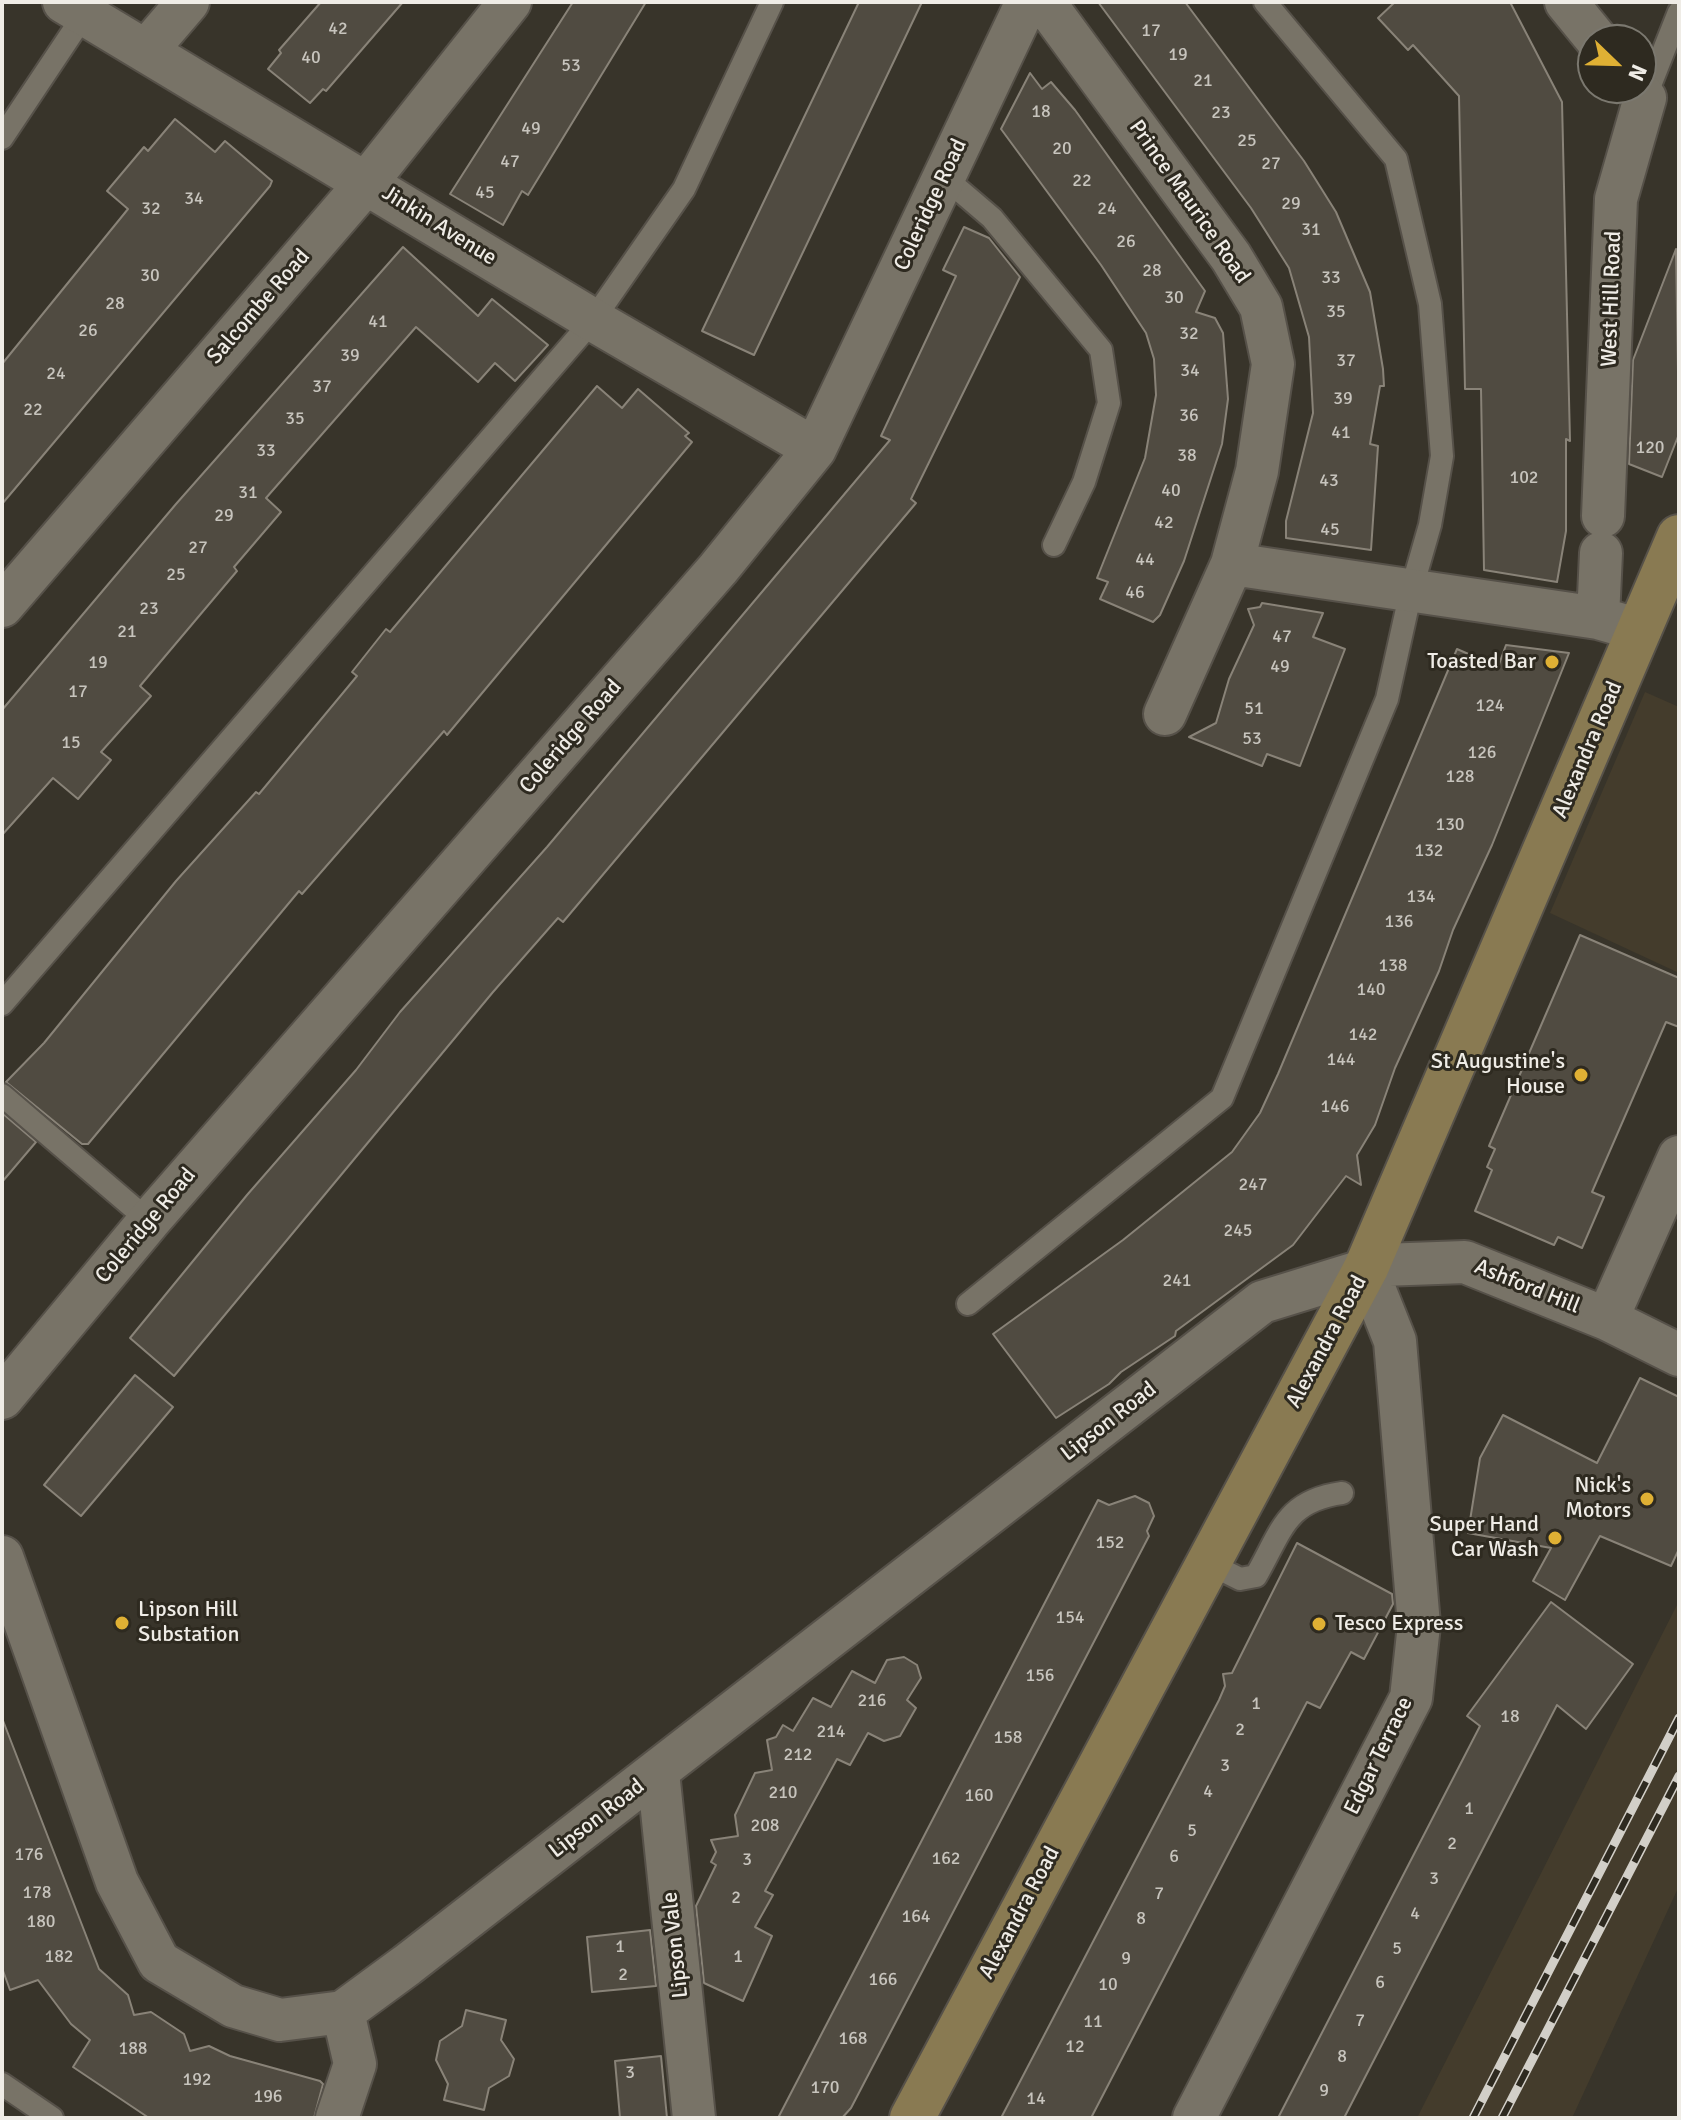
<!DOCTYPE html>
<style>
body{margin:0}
#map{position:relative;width:1681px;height:2120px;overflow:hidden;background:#38342a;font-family:Signika,sans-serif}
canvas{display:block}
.frame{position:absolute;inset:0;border:4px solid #efece6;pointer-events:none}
.north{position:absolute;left:1577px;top:24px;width:80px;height:80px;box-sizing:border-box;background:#2e2a20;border:2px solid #7b786f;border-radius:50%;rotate:113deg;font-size:22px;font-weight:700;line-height:32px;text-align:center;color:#efece6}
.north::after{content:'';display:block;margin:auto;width:28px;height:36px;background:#dfb034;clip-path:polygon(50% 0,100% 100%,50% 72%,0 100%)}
</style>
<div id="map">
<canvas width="1681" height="2120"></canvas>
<div class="frame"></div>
<div class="north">N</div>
</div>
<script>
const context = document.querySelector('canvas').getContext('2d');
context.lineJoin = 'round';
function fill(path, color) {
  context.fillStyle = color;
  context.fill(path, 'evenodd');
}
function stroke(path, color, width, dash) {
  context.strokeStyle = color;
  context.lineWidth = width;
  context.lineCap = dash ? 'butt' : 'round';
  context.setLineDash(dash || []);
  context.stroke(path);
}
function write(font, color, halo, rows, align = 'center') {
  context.font = font + ' Signika,sans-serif';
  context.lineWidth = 6;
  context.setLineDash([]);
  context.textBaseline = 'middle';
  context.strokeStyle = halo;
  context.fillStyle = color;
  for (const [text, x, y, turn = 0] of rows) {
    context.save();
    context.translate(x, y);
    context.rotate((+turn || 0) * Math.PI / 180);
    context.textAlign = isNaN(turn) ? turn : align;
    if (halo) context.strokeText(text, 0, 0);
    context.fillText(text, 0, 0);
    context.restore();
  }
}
fill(new Path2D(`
 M1645,692L1679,707V973L1550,913Z
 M1679,1601V1886L1572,2118H1417Z`), '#443c2c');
const building = new Path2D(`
 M321,2H403L326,91L323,89L310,103L268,69L281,53L279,50Z
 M573,2H646L528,195L522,191L503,225L450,194Z
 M859,2H922L754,355L702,331Z
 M1098,2H1185L1304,161L1336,212L1370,292L1383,369L1384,386H1380L1370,444L1378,446L1371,550L1286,538V521L1313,413L1309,337L1289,268L1251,208Z
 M1395,2H1510L1562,102L1570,441L1566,439V531L1557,582L1484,570L1481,389H1465L1459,96L1413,45L1408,50L1378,18Z
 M1030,73L1042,89L1051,82L1075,110L1205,291L1196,312L1215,318L1223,333L1228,399L1222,444L1184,561L1160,615L1153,622L1100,599L1108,582L1097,578L1145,458L1156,395L1154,359L1146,333L1101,265L1001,129Z
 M175,119L215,152L225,141L272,181L270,186L2,504V364L128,209L107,191L144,147L148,151Z
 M964,227L989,238L1020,277L911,499L916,503L563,922L558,918L493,992L174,1376L130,1338L247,1195L356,1070L400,1012L547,847L890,440L881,436L956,276L943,270Z
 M403,247L478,316L492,299L548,345L515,381L495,363L478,382L416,327L266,498L281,512L234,567L237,571L140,686L151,696L101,752L111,760L78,799L53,778L2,835V710L176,504Z
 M1676,249L1679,434L1662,477L1629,464L1633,360Z
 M597,386L622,408L638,389L689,433L685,436L692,442L447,735L444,731L302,894L299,891L88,1144H82L6,1082L44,1043L176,881L256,792L259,794L357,676L352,672L386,629L390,632Z
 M1262,603L1323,613L1313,637L1345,649L1300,766L1267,754L1262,766L1189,737L1216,723L1229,679L1254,625L1248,609L1260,607Z
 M1506,645L1569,653L1492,845L1453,930L1439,971L1395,1068L1375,1125L1357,1155L1361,1185L1346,1176L1293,1245L1176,1331L1175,1336L1121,1372L1109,1384L1056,1418L993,1334L1123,1240L1232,1152L1260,1113L1278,1074L1457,649L1498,667Z
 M1580,935L1679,978V1027L1666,1022L1592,1192L1604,1197L1582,1248L1558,1237L1554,1245L1475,1211L1492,1170L1487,1167L1495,1149L1489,1146Z
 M2,1113L36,1142L2,1182Z
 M135,1375L173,1407L81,1516L44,1485Z
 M1640,1378L1679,1397V1549L1671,1566L1600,1536L1565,1600L1533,1581L1551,1548L1468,1533L1480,1458L1503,1415L1597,1463Z
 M1135,1496L1149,1503L1154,1516L1147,1531L1149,1536L851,2108L842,2118H778L1098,1500L1109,1505Z
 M1297,1543L1392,1594L1393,1604L1364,1659L1351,1652L1320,1708L1307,1702L1091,2118H1001L1219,1700L1225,1686L1223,1674L1232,1673Z
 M1551,1602L1633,1664L1586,1729L1557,1705L1344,2118H1278L1480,1726L1467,1716Z
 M904,1657L917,1665L921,1678L907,1700L916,1708L900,1736L884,1741L868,1733L850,1765L837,1759L765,1891L773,1895L755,1927L772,1936L743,2001L704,1983L696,1906L716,1865L711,1862L716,1852L711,1840L738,1836L735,1815L755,1773L772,1770L767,1740L776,1737L783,1725L793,1731L813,1698L831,1707L852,1671L875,1683L887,1660Z
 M2,1718L99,1969L128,1995L134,2015L151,2012L184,2034L190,2051L209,2046L230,2056L320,2081L323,2084L314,2118H149L73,2067L90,2040L71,2024L38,1980L10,1990L2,1968Z
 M650,1930L656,1986L592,1992L587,1937Z
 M466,2010L506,2020L501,2040L514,2059L509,2076L489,2088L484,2110L444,2100L448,2084L436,2060L440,2041L462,2026Z
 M661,2056L667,2118H620L615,2061Z`);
fill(building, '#504b41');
stroke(building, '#898378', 2);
const service = new Path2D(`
 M1645,98L1679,12
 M2,138L84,15
 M944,177L992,218L1101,350L1109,403L1084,482L1054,545
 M2,1004L593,320L684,189L772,2
 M2,1095L149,1221
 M968,1304L1222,1098L1387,699L1411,591L1430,525L1442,456L1430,304L1396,159L1265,2
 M1208,1563L1240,1579L1256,1576C1282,1531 1285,1501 1342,1493
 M2,2084L52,2118`);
const minor = new Path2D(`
 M64,2L593,320L815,449
 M1044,2L1231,257L1261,307L1273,364L1257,471L1232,564L1165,714
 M1566,2L1597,40
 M146,51L188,2
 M1603,516L1616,199L1645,98L1637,88
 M1232,564L1598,618L1640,630
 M2,606L367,182L510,2
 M1598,618L1601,553
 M1607,1319L1679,1157
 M2,1398L149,1221L718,569L815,449L1027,2
 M2,1557L117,1882L159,1962L233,2006L280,2020L343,2012L407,1965L1262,1302L1382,1265L1465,1262L1607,1319L1679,1355
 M658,1772L694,2118
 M337,2118L355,2064L343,2012
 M1194,2118L1411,1698L1419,1625L1395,1341L1366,1268`);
const secondary = new Path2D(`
 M912,2118L1366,1268L1679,537`);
stroke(service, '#565149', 26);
stroke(minor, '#565149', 46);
stroke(secondary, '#565149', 48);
stroke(service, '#787367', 22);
stroke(minor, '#787367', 42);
stroke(secondary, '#897a52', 44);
const rail = new Path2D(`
 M1473,2118L1679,1718
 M1502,2118L1679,1776`);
stroke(rail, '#d2cfc8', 9);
stroke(rail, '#2e2a20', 6, [18]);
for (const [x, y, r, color] of [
 [1552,662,8,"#dfb034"],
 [1581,1075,8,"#dfb034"],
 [1647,1499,8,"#dfb034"],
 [1555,1538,8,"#dfb034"],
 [122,1623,8,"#dfb034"],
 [1319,1624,8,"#dfb034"]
]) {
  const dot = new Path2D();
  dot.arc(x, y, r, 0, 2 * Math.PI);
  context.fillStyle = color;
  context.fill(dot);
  stroke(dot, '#2e2a20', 3);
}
write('18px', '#c7c4bd', null, [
 ["42",338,29],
 ["17",1151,31],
 ["19",1178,55],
 ["40",311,58],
 ["53",571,66],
 ["21",1203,81],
 ["18",1041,112],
 ["23",1221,113],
 ["49",531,129],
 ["25",1247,141],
 ["20",1062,149],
 ["47",510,162],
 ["27",1271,164],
 ["22",1082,181],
 ["45",485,193],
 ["34",194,199],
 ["29",1291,204],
 ["32",151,209],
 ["24",1107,209],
 ["31",1311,230],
 ["26",1126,242],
 ["28",1152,271],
 ["30",150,276],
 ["33",1331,278],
 ["30",1174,298],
 ["28",115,304],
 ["35",1336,312],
 ["41",378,322],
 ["26",88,331],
 ["32",1189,334],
 ["39",350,356],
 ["37",1346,361],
 ["34",1190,371],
 ["24",56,374],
 ["37",322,387],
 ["39",1343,399],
 ["22",33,410],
 ["36",1189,416],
 ["35",295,419],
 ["41",1341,433],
 ["120",1650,448],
 ["33",266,451],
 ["38",1187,456],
 ["102",1524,478],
 ["43",1329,481],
 ["40",1171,491],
 ["31",248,493],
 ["29",224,516],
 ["42",1164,523],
 ["45",1330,530],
 ["27",198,548],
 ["44",1145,560],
 ["25",176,575],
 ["46",1135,593],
 ["23",149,609],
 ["21",127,632],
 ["47",1282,637],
 ["19",98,663],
 ["49",1280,667],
 ["17",78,692],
 ["124",1490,706],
 ["51",1254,709],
 ["53",1252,739],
 ["15",71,743],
 ["126",1482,753],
 ["128",1460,777],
 ["130",1450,825],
 ["132",1429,851],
 ["134",1421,897],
 ["136",1399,922],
 ["138",1393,966],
 ["140",1371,990],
 ["142",1363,1035],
 ["144",1341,1060],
 ["146",1335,1107],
 ["247",1253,1185],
 ["245",1238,1231],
 ["241",1177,1281],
 ["152",1110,1543],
 ["154",1070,1618],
 ["156",1040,1676],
 ["216",872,1701],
 ["1",1256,1704],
 ["18",1510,1717],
 ["2",1240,1730],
 ["214",831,1732],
 ["158",1008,1738],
 ["212",798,1755],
 ["3",1225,1766],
 ["4",1208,1792],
 ["210",783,1793],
 ["160",979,1796],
 ["1",1469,1809],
 ["208",765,1826],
 ["5",1192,1831],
 ["2",1452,1844],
 ["176",29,1855],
 ["6",1174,1857],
 ["162",946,1859],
 ["3",747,1860],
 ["3",1434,1879],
 ["178",37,1893],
 ["7",1159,1894],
 ["2",736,1898],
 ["4",1415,1914],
 ["164",916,1917],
 ["8",1141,1919],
 ["180",41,1922],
 ["1",620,1947],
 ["5",1397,1949],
 ["182",59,1957],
 ["1",738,1957],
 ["9",1126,1959],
 ["2",623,1975],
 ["166",883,1980],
 ["6",1380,1983],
 ["10",1108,1985],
 ["7",1360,2021],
 ["11",1093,2022],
 ["168",853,2039],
 ["12",1075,2047],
 ["188",133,2049],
 ["8",1342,2057],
 ["3",630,2073],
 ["192",197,2080],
 ["170",825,2088],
 ["9",1324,2091],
 ["196",268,2097],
 ["14",1036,2099]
]);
write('22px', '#efece6', '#2e2a20', [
 ["Prince Maurice Road",1189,202,55],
 ["Coleridge Road",931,205,-65],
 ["Jinkin Avenue",439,226,32],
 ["West Hill Road",1612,299,-88],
 ["Salcombe Road",259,307,-49],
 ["Coleridge Road",571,737,-49],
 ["Alexandra Road",1588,750,-67],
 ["Coleridge Road",146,1226,-50],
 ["Ashford Hill",1527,1287,22],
 ["Alexandra Road",1327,1342,-62],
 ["Lipson Road",1109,1422,-38],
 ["Edgar Terrace",1379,1756,-64],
 ["Lipson Road",597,1819,-38],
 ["Alexandra Road",1020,1913,-62],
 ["Lipson Vale",676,1945,-96]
]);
write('22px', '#efece6', '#2e2a20', [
 ["Toasted Bar",1536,662],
 ["St Augustine's",1565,1062],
 ["House",1565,1087],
 ["Nick's",1631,1486],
 ["Motors",1631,1511],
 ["Super Hand",1539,1525],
 ["Car Wash",1539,1550],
 ["Lipson Hill",138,1610,"left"],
 ["Substation",138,1635,"left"],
 ["Tesco Express",1335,1624,"left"]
], 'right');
</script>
